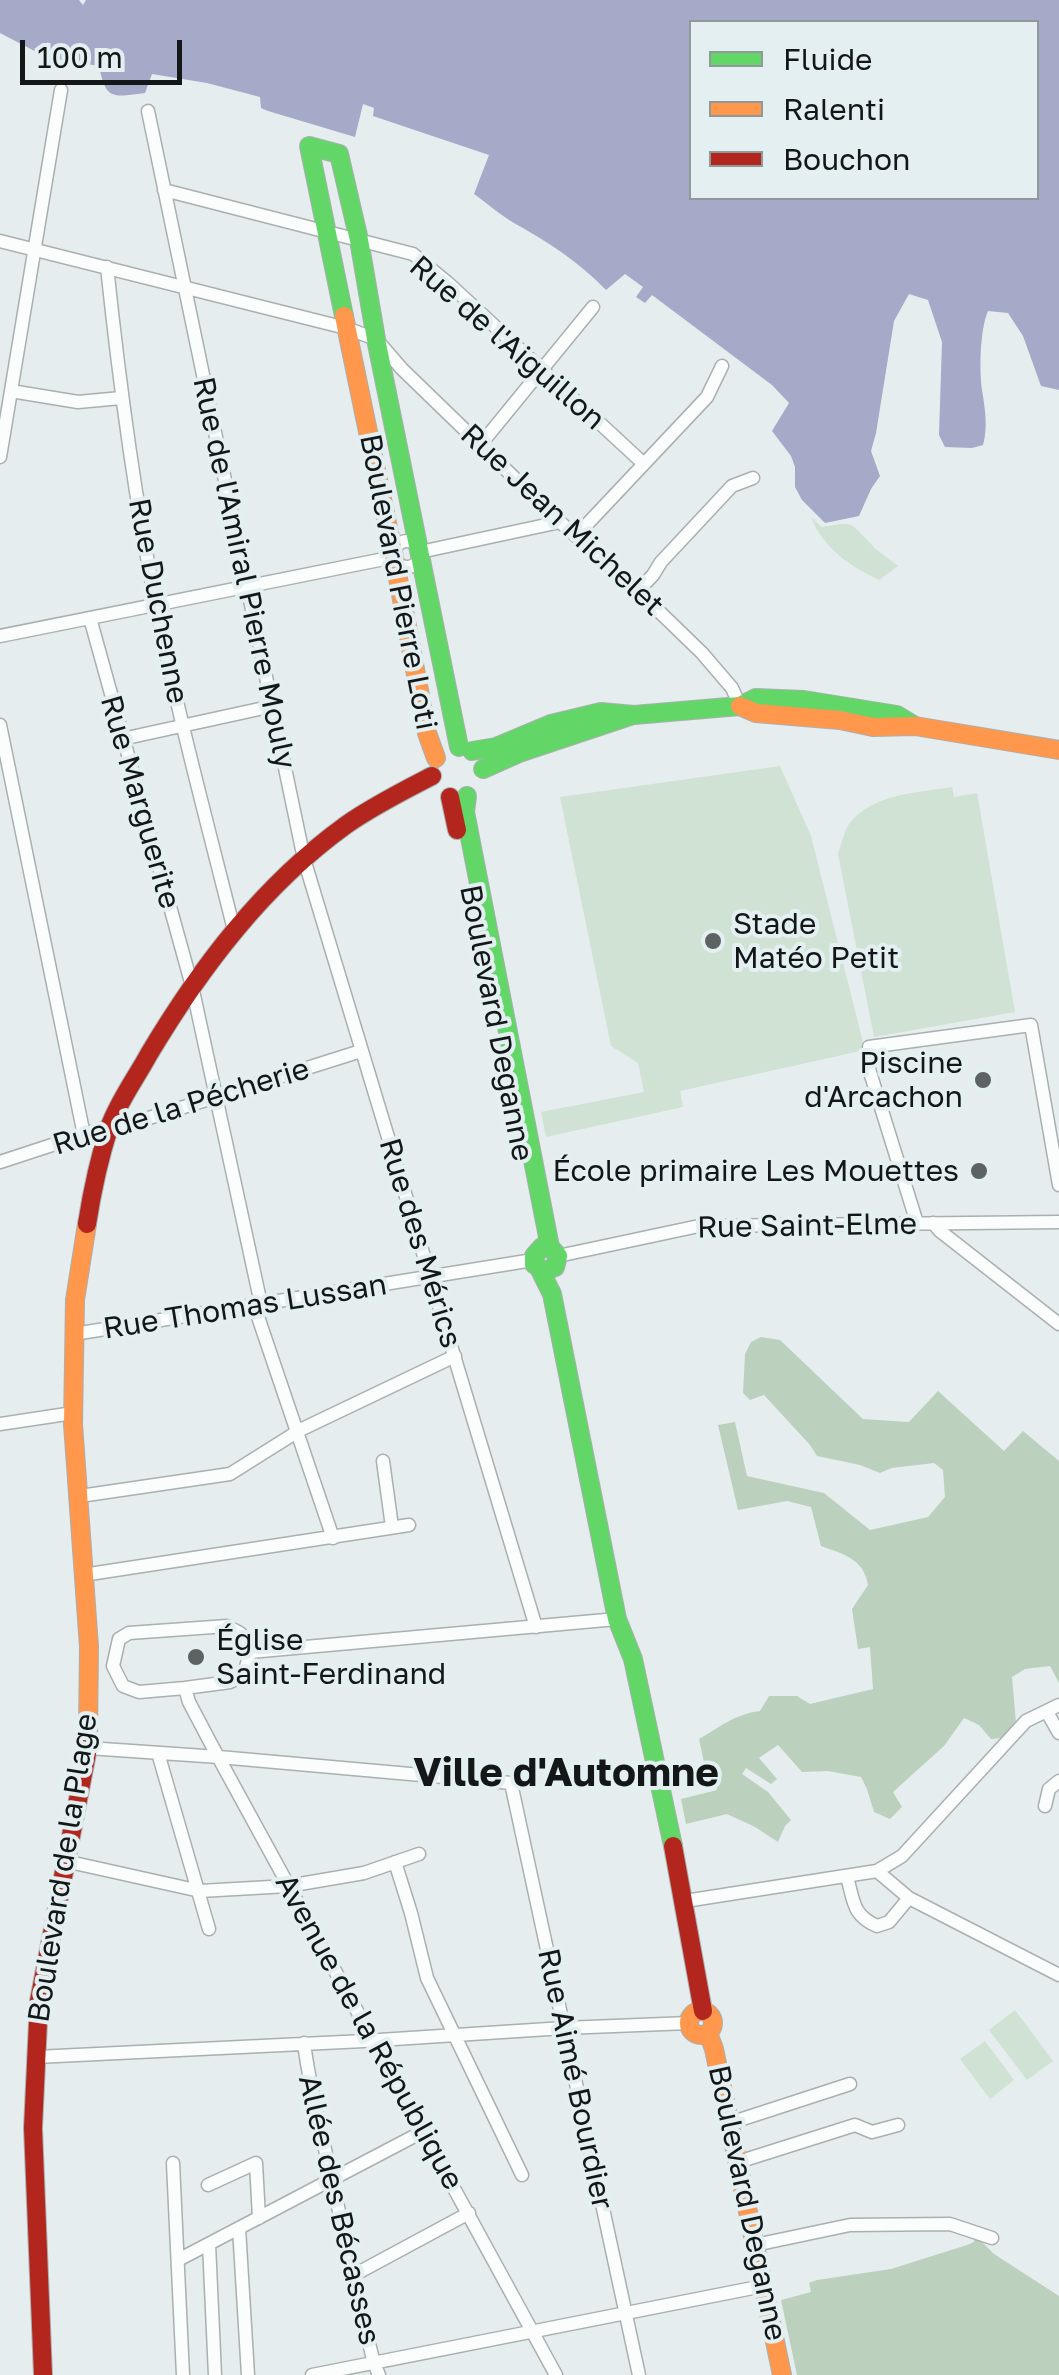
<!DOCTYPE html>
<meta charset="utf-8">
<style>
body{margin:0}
#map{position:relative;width:1059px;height:2375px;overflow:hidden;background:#e6edee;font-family:"Golos Text",sans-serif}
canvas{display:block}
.legend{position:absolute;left:689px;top:20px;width:350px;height:180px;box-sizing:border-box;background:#e3eff1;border:2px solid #90999a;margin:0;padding:12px 18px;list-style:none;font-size:30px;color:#131718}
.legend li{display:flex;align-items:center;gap:20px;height:50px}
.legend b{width:50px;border:2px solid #90999a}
.scale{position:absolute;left:20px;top:40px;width:162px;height:45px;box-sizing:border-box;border:5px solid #131718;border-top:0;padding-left:12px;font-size:30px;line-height:35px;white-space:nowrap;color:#131718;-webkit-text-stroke:8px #e3eff1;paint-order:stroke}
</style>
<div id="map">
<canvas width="1059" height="2375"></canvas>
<ul class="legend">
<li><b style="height:12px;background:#63d668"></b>Fluide</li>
<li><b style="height:12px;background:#ff974d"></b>Ralenti</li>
<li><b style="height:12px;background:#b3261e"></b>Bouchon</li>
</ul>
<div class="scale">100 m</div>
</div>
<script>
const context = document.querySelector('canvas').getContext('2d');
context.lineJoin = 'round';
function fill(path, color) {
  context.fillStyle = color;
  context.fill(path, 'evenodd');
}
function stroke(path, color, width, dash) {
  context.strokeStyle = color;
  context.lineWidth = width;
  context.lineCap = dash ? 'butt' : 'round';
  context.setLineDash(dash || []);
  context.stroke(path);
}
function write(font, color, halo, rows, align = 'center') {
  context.font = font + ' "Golos Text",sans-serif';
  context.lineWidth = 8;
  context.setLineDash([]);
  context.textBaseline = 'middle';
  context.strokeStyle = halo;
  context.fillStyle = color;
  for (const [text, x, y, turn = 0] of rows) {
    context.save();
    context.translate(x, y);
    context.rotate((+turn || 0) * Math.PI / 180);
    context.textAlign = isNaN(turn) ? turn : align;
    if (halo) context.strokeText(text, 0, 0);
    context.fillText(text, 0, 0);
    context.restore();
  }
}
fill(new Path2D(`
 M811,517L822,527C856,521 849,522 872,545C879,553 890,559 898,566L879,580C851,567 822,547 811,517Z
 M780,766L811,836L865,1050L680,1091L683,1107L546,1137L541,1112L644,1092L638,1063L611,1046L560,797Z
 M952,787L954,797L977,793L1015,1012L874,1037L838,854C841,845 844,832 849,824C873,793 917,793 952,787Z
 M1015,2010L1053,2061L1027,2080L989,2030Z
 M985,2041L1014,2080L990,2099L960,2059Z`), '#d0e2d3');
fill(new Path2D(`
 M761,1337L780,1340L863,1419L909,1422L938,1391L1004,1451L1023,1431L1059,1461V1683L1050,1666L1025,1669L1012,1677L1016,1723L1003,1738L991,1739L979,1725L964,1718L944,1746L893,1792L902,1807L890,1819L874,1812L867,1789L861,1777L828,1771L802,1772L778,1745L759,1758L777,1779L771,1784L746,1768L742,1774L768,1792L791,1820L785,1826L778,1842L755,1827L727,1814L686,1824L681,1799L717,1790L712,1766L705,1767L699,1739C720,1727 735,1714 760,1711L769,1696H797L810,1704L873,1689L870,1647L858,1649L852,1609L868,1585C864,1559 843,1554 821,1546L811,1507L787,1501L738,1510L718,1425L735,1422L747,1476L824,1493L870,1530L928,1517L945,1497L943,1470L934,1463L892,1468L880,1473L860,1465L817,1456L810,1445L764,1395L750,1400L743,1393L745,1354L751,1342Z
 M974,2239L981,2241L994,2254L1059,2296V2375H797L781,2300L811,2292L809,2283L817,2280L891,2269L967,2245L974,2242Z`), '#bbd1be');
fill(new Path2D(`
 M0,0H79L83,5L86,0H1059V390L1041,386L1023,336L1008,313L988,311C980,329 979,370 982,390C985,408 988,427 983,445L972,448L945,447L939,435L942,342L928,300L909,294L894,321L876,433L871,451L880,476L871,489L859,516L825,523L802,500L795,487V467L791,456L772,431L789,403L772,385L652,295L645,303L636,297L643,287L625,274L606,290C579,262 547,241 514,223C500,215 487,203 474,194L489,155L373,116L374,108L363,104L355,137L268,111L261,108L260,97L207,83L152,74L145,93C113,97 106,101 99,66L48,58L0,33ZM692,22H1036V198H692Z`), '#a4aac8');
const street = new Path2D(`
 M148,111L304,859L536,1627
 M164,190L413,254L448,283L644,464
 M0,241L346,328L376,339L402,369L560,522L638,591L702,653L732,688L740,706
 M107,267C119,380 134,494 156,605C178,715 207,822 234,930
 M11,391L78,402L121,398
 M481,444L593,307
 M0,457L61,90
 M576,536L707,397L722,366
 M394 554a13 13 0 1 1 26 0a13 13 0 1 1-26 0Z
 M420,552L560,522
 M638,591L653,575L661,562L732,486L753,478
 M90,618L192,986L261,1304
 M0,636L394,557
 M0,725L84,1135
 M122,739L273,706
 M0,1162L110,1126L133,1123L361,1051
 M917,1223L869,1069V1047L1031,1025L1059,1185
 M933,1223L940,1231L1059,1324
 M558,1256L699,1226L1059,1222
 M254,1305L333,1538
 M74,1334L533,1260
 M0,1424L73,1413
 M383,1461L392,1527
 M80,1496L230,1474L300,1430L455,1356
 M83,1575L409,1525
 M227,1626L240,1633L248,1642L250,1652L245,1671L238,1678L230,1682L185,1688L139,1692L123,1686L113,1666L119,1639L129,1633Z
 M250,1652L617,1619
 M185,1688L189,1702L210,1742L556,2375
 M1047,1712L1059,1733
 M88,1748L219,1757L511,1783L639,2375
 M158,1753L209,1929
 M1045,1806L1049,1789L1059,1781
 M65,1861L200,1891L288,1886L364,1873L419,1854
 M395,1862L411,1913L427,1978L522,2175
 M877,1871L909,1898L1059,1975
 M847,1877C854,1901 852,1915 877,1926L889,1922L909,1898
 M685,1901L877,1871L902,1856L1026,1721L1059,1705
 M304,2043C310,2091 322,2134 332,2180C346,2241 358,2302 374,2363L379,2375
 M36,2057L364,2041L564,2028L689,2023
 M730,2123L850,2084
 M738,2162L855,2125L872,2132L898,2125
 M173,2163L183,2375
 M208,2185L256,2163L259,2218
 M239,2228L248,2375
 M209,2244L215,2375
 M755,2245L850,2225L950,2224L992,2238
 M178,2260L424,2131
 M352,2276L469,2213
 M312,2375L753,2288`);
const fast = new Path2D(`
 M344,316L309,146L339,154L359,240L376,339L459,747
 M472,751L496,747L551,724L601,712L634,715L740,706L756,698L804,700L897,715L915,726
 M483,769L519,753L633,715
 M467,796L465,812L550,1247L558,1256L555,1267L544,1271L534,1264V1256L542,1247H550
 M540,1270L552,1294L617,1619L633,1659L673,1846`);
const slow = new Path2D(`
 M344,316L394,557L427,733L436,758
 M740,706L756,713L840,720L873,727L915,726L1059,750
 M87,1224L75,1300L73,1424L89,1647L88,1736
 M689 2023a12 12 0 1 1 24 0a12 12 0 1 1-24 0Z
 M708,2033L714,2049L782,2375`);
const jam = new Path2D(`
 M450,797L457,830
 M87,1224C92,1192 99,1159 109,1128C118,1102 136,1078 149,1054C201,967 263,885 346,825C373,806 403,791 432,776
 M673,1846L703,2011
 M43,2375L33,2128L39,2001L88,1748V1736`);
stroke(street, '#aaafb0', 15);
stroke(fast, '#aaafb0', 20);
stroke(slow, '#aaafb0', 20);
stroke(jam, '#aaafb0', 20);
stroke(street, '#fbfcfc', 12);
stroke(fast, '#63d668', 18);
stroke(slow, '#ff974d', 18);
stroke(jam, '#b3261e', 18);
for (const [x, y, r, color] of [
 [713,941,10,"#5d6263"],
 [983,1080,10,"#5d6263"],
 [979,1171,10,"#5d6263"],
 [196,1657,10,"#5d6263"]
]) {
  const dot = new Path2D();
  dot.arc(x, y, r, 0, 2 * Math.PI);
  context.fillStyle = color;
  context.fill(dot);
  stroke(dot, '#e3eff1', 4);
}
write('30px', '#131718', '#e3eff1', [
 ["Rue de l'Aiguillon",507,343,41],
 ["Rue Jean Michelet",562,520,43],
 ["Rue de l'Amiral Pierre Mouly",244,573,78],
 ["Boulevard Pierre Loti",398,582,79],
 ["Rue Duchenne",158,601,79],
 ["Rue Marguerite",140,802,74],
 ["Boulevard Deganne",496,1023,79],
 ["Rue de la Pécherie",181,1107,-17],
 ["Rue Saint-Elme",807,1226,-1],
 ["Rue des Mérics",420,1243,73],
 ["Rue Thomas Lussan",245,1307,-9],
 ["Boulevard de la Plage",63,1868,-81],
 ["Avenue de la République",369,2032,61],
 ["Rue Aimé Bourdier",575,2079,78],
 ["Boulevard Deganne",747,2203,78],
 ["Allée des Bécasses",339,2210,77]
]);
write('30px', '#131718', '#e3eff1', [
 ["Stade",733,924],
 ["Matéo Petit",733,958],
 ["Piscine",963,1063,"right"],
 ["d'Arcachon",963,1097,"right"],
 ["École primaire Les Mouettes",959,1171,"right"],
 ["Église",216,1640],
 ["Saint-Ferdinand",216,1674]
], 'left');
write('bold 40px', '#131718', '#e3eff1', [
 ["Ville d'Automne",566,1773]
]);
</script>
